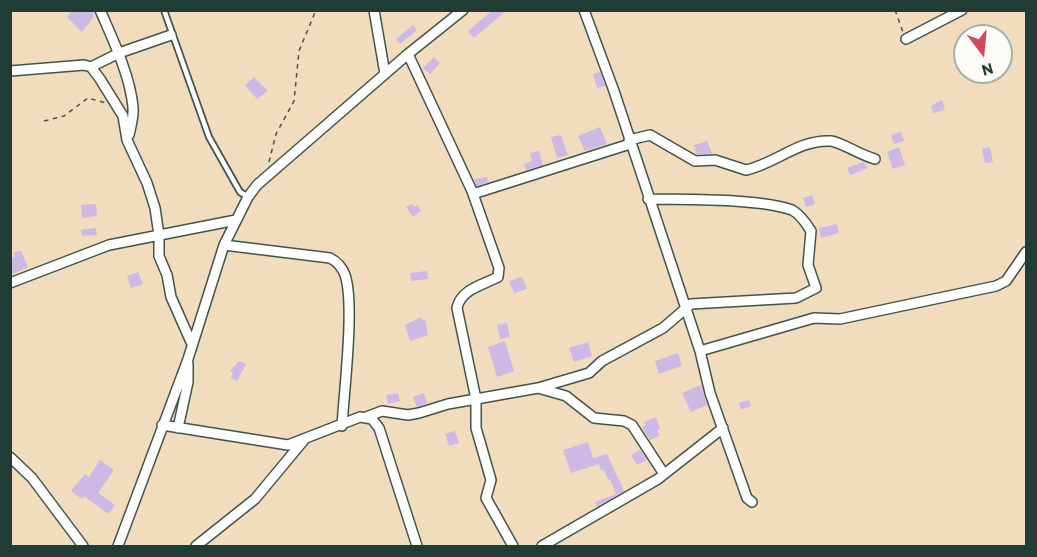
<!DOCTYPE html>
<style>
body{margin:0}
#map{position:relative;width:1037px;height:557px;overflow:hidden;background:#f2dcbe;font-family:Itim,sans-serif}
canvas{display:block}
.frame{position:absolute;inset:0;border:12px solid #1f3d34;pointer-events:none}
.north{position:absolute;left:953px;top:24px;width:60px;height:60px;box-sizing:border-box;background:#fdfcf7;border:2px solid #a4b0a9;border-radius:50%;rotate:164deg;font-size:16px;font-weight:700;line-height:24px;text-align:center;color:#1f3d34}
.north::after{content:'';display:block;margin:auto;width:21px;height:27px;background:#d1495b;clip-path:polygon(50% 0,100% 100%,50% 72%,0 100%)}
</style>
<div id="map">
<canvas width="1037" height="557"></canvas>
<div class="frame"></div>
<div class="north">N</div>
</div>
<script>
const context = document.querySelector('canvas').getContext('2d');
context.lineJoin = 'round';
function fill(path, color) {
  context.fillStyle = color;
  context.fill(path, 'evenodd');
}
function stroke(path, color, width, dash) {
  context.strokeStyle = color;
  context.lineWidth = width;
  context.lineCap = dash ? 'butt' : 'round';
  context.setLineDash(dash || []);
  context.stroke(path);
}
fill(new Path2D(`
 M72,10H90L94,13L93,18L82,32L67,17Z
 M493,10H507L474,38L468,31Z
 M413,25L417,30L400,44L396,39Z
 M434,57L440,63L430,74L423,68Z
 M600,72L605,86L597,88L593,74Z
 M254,77L268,91L257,99L245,85Z
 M942,100L945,110L933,113L931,106Z
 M600,127L607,144L585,151L578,136Z
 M901,132L904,141L894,144L891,135Z
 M561,135L568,155L557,158L551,137Z
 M707,141L712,153L697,154L694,145Z
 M899,147L905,165L893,169L887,152Z
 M990,147L993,162L985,163L982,149Z
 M539,151L543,165L526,170L524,164L532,161L530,153Z
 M863,162L868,168L850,175L847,168Z
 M487,177L488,182L477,186L474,179Z
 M812,195L815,204L806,207L803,198Z
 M96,204L97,216L82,218L81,205Z
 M412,204L414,207L417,205L421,211L413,217L406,207Z
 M837,224L839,233L821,238L819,228Z
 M96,228L97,235L82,236L81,230Z
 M21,251L28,267L10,275V258L15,257L14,252Z
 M427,271L428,279L411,281L410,273Z
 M138,272L143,284L131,288L127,276Z
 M522,277L527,289L514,293L509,281Z
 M421,317L422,320L425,319L428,335L410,341L405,325Z
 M507,323L510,337L500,339L497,325Z
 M505,341L514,371L497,377L488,347Z
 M588,342L592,356L574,362L569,348Z
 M678,353L682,366L659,374L655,361Z
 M239,361L246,364L237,381L231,378L233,373L230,371Z
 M701,385L707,405L691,412L682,393Z
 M398,393L400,401L388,404L386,395Z
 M424,393L427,403L417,407L413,397Z
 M749,400L751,406L741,410L739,403Z
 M656,417L660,429L657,430L659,436L650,440L642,427L645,426L644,422Z
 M455,431L459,443L449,446L445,434Z
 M588,442L593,458L607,454L624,491L597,507L595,502L616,494L610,479L608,480L604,470L601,471L599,464L571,473L563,450Z
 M640,450L647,460L637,465L631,455Z
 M100,460L114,470L98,493L115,505L108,514L84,496L82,499L71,491L85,474L89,477Z`), '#ceb8e6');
const lane = new Path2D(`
 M164,10L209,137L240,192L248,197`);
const street = new Path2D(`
 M100,10C113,40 130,75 133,107C134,116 131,126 129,135
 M374,10L385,74
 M584,10L614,91L700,351L710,393L747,498L752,502
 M906,39L962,10
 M408,54L472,191L499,268L498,277C483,285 461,289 457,308L476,399V428L491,480L486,498L513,546
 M91,67L119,53L171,35
 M10,71L84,65L91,67L100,79L123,116L127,140L147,183L155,208L159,235V256L167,275L171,297L191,342
 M629,140L650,135L695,161L715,160L746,170C775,164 799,139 831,141C841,142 860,155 875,159
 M473,194L630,144
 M224,245L330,258C338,262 342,267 345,275C355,304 344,391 342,426
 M10,283L109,245L236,220
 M700,351L814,318L840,319L996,286L1006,281L1026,252
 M538,388L566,396L594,418L624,421L632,425L664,474
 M366,417L382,411L408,415L419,413L448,404L538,388L589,373L602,361L663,328L691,304L796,298L816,288L808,265L811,231C806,223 800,214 792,210C759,198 686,200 648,199
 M162,425L288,445L360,417L372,419L379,428L417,546
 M178,428L188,382V364
 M10,457L32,478L83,546
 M118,546L188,359L224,245L248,197L257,185L408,54L463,10
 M196,546L255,499L304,440
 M542,546L658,479L723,428`);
stroke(lane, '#3f5549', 8);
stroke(street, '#3f5549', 12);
stroke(new Path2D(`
 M895,10L903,32
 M44,121L64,116L88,98L106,103
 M269,162L276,134L294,101L299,51L316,10`), '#3f5549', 1.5, [4.5, 4.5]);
stroke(lane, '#fff', 4.5);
stroke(street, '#fff', 9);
</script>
